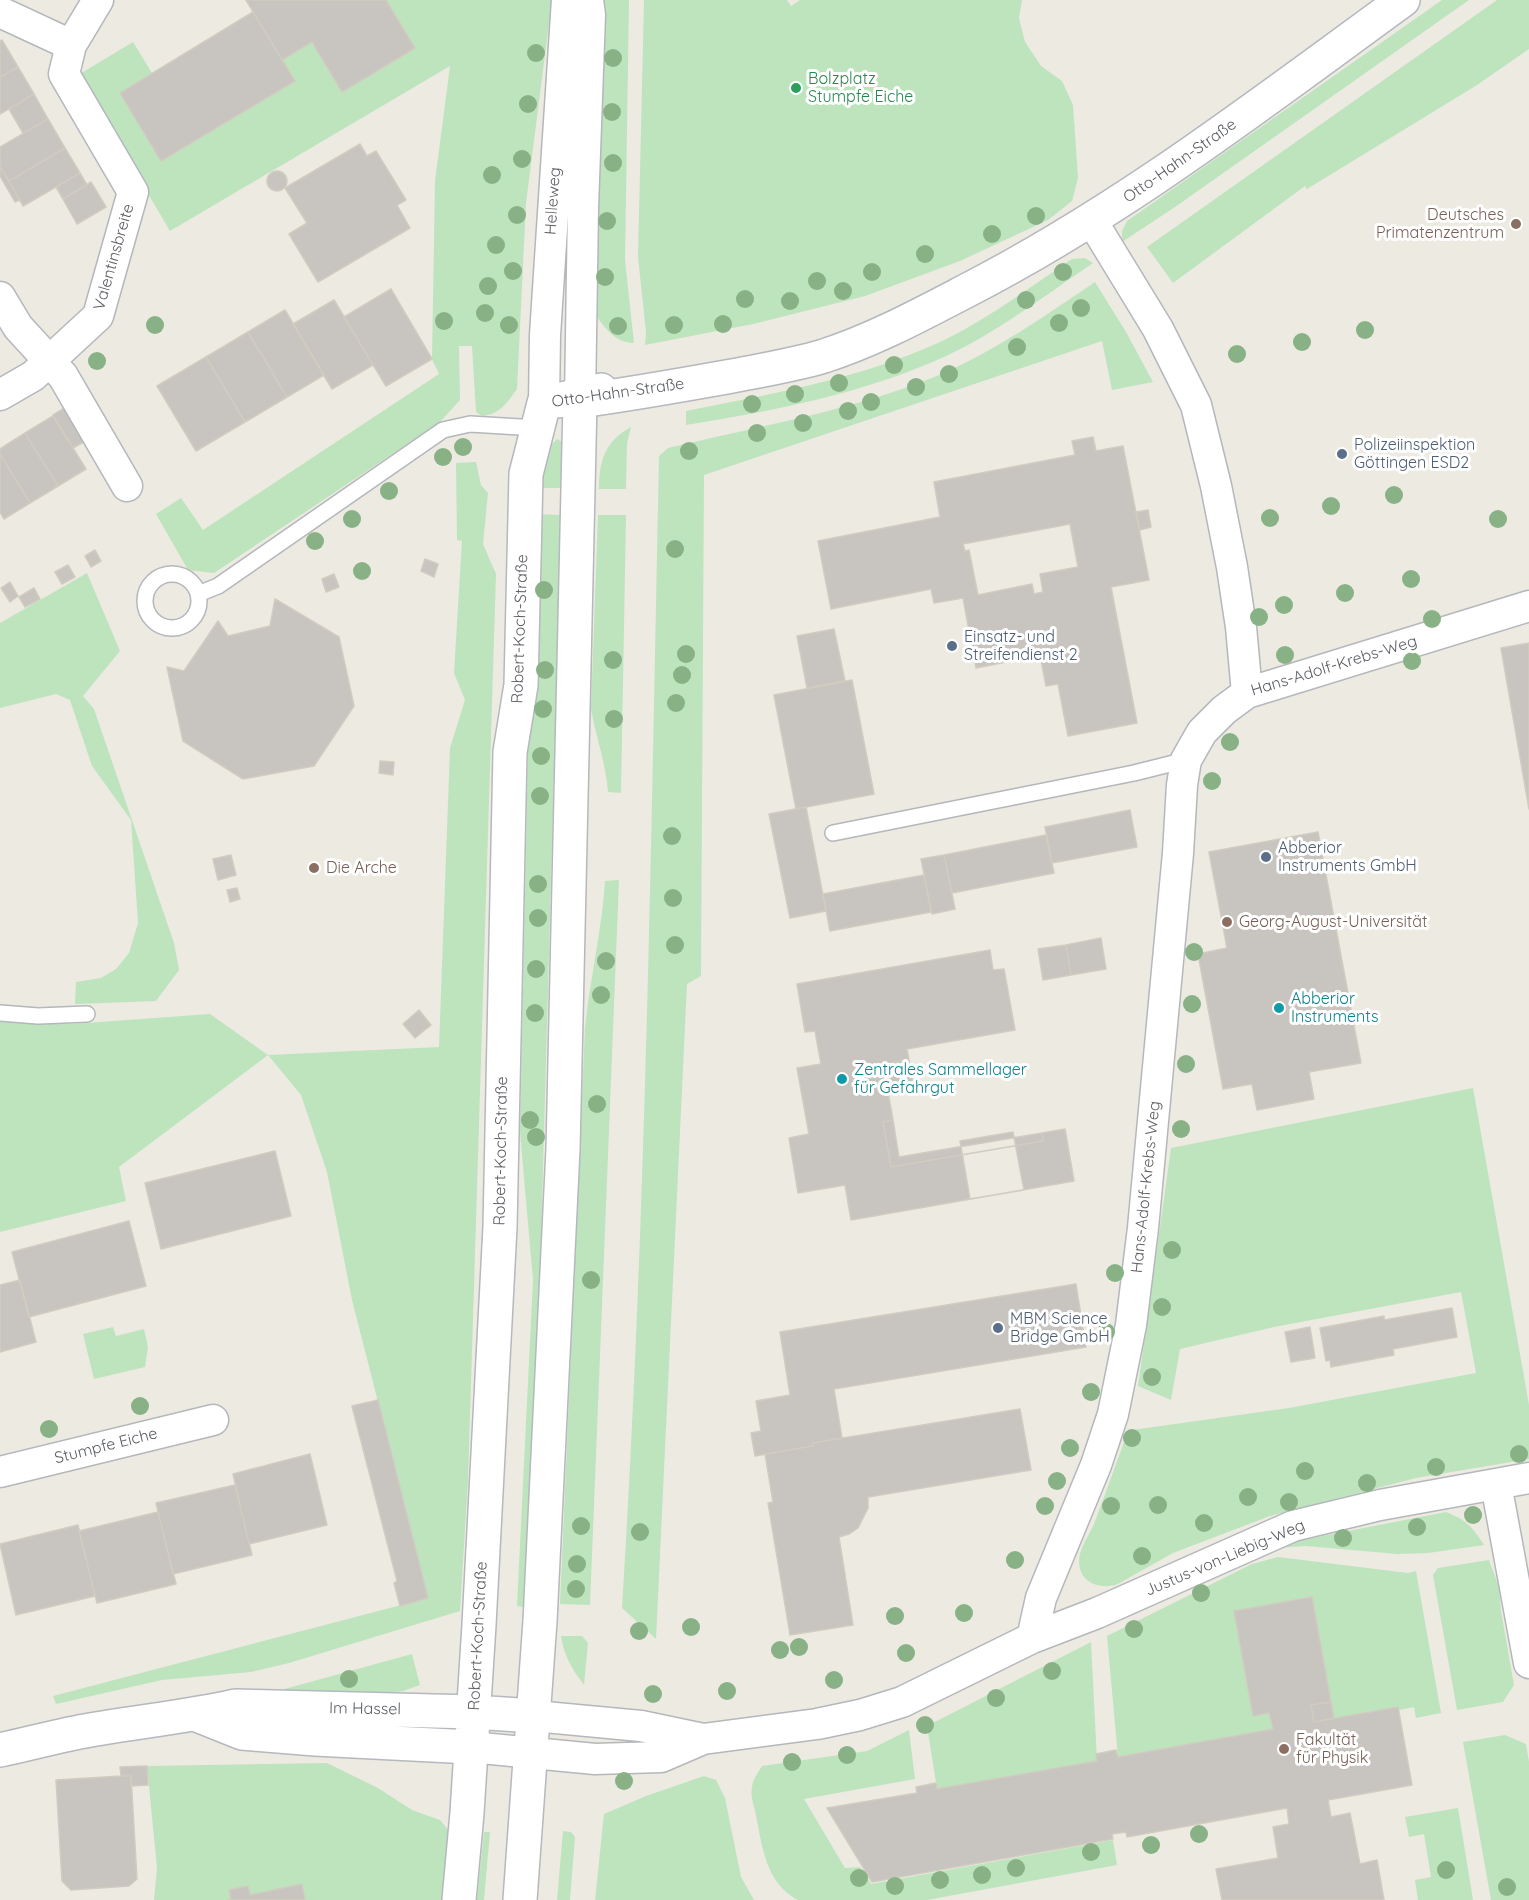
<!DOCTYPE html>
<meta charset="utf-8">
<style>
body{margin:0}
canvas{display:block;background:#eceae1}
</style>
<canvas width="1529" height="1900"></canvas>
<script>
const context = document.querySelector('canvas').getContext('2d');
context.lineJoin = 'round';
function fill(path, color) {
  context.fillStyle = color;
  context.fill(path, 'evenodd');
}
function stroke(path, color, width, dash) {
  context.strokeStyle = color;
  context.lineWidth = width;
  context.lineCap = dash ? 'butt' : 'round';
  context.setLineDash(dash || []);
  context.stroke(path);
}
function write(font, color, halo, rows, align = 'center') {
  context.font = font + ' Quicksand,sans-serif';
  context.lineWidth = 6;
  context.setLineDash([]);
  context.textBaseline = 'middle';
  context.strokeStyle = halo;
  context.fillStyle = color;
  for (const [text, x, y, turn = 0] of rows) {
    context.save();
    context.translate(x, y);
    context.rotate((+turn || 0) * Math.PI / 180);
    context.textAlign = isNaN(turn) ? turn : align;
    if (halo) context.strokeText(text, 0, 0);
    context.fillText(text, 0, 0);
    context.restore();
  }
}
fill(new Path2D(`
 M386,0H552L526,203L517,389C507,403 500,414 482,416L476,412L472,346H459L460,400L440,422L214,573L188,570L156,514L181,498L203,530L439,374L432,359L435,181L450,66L170,231L78,75L133,42L152,73L120,93L161,161L294,81L282,60L312,42L342,92L415,48Z
 M602,0H629L625,260L634,343C615,343 605,328 594,313Z
 M644,0H787L791,6L800,0H1022L1019,18L1025,42L1041,66L1062,81L1073,105L1078,178L1072,201L1048,220L960,261L865,296L753,324L645,345L646,332L638,257Z
 M1442,0H1469L1175,207L1122,242V231L1127,221Z
 M1497,0H1529V49L1477,85L1307,189L1305,186L1173,283L1147,247Z
 M1085,258L1093,263C1047,294 996,333 946,356C865,393 774,411 686,425V411C766,395 848,381 924,349C978,327 1024,291 1072,259Z
 M1095,282L1126,332L1153,382L1112,390L1102,341L704,475L701,976L687,984L656,1639L622,1608C646,1225 651,840 659,456L668,448C760,426 856,410 944,373C998,349 1046,315 1095,282Z
 M631,427L627,443L626,489H599C599,461 605,441 631,427Z
 M557,439L564,443L562,488H533L541,455Z
 M476,462L481,485L488,493L483,544L496,574L468,1480L460,1611L289,1663L251,1672L162,1680L56,1704L53,1696L428,1598L352,1300L327,1172L301,1095L268,1055L119,1167L126,1201L0,1232V1021L72,1024L210,1014L268,1055L439,1047L450,748L465,700L454,673L462,541L457,540L456,463Z
 M533,514L561,515L540,1279L523,1607L517,1606L533,1280L520,1132Z
 M598,515H626L621,793L608,792C606,764 596,737 591,709Z
 M87,573L120,651L83,696L94,709L174,943L179,970L156,1001L75,1004L76,982L101,978L116,969L129,953L138,923L131,820L92,766L70,700L56,694L0,708V623Z
 M619,880L590,1605L560,1604L585,1028C590,978 602,930 605,881Z
 M1473,1088L1529,1405V1459L1416,1478L1270,1516L1173,1553L1116,1585C1099,1589 1080,1583 1079,1562C1079,1548 1089,1536 1094,1524C1105,1495 1115,1466 1126,1437L1132,1430L1289,1408L1476,1373L1461,1292L1274,1327L1180,1349L1171,1400L1138,1386L1171,1148Z
 M113,1327L116,1336L144,1329L148,1347L145,1367L94,1379L83,1334Z
 M1446,1512C1466,1520 1472,1526 1484,1545L1428,1553L1397,1554L1306,1546L1277,1548L1276,1545Z
 M1278,1557L1408,1573L1416,1571L1441,1713L1416,1718L1414,1707L1399,1710L1398,1707L1314,1722L1331,1702L1311,1597L1234,1611L1253,1715L1269,1713L1273,1729L1118,1757L1107,1636L1252,1564Z
 M1489,1560L1499,1587L1501,1611L1514,1685L1503,1702L1457,1710L1433,1575L1438,1568Z
 M561,1636H582L588,1643L584,1685C572,1669 564,1656 561,1636Z
 M1091,1642L1097,1761L937,1789L927,1726Z
 M412,1654L420,1685L403,1691L387,1693L281,1690Z
 M909,1730L915,1779L804,1799L845,1868L860,1867L871,1884L1113,1840L1117,1865L927,1900H798C766,1884 762,1846 756,1815C754,1806 750,1795 752,1787C753,1779 758,1773 762,1766L867,1751Z
 M1505,1735L1526,1744L1529,1762V1900H1491L1463,1742Z
 M327,1763L378,1788L412,1810L440,1820L449,1831L443,1900H154L157,1868L147,1766Z
 M704,1776L716,1780L725,1798L741,1877L754,1900H595L604,1814L646,1796Z
 M1458,1808L1473,1900H1418L1415,1880L1431,1877L1424,1834L1409,1837L1405,1817Z
 M563,1831L571,1832L575,1837L570,1900H557Z
 M484,1832H490L484,1900H477Z`), '#bee4be');
const building = new Path2D(`
 M246,0H386L415,48L342,92L312,42L282,60Z
 M253,12L295,81L161,161L120,93Z
 M2,40L18,67L0,77V41Z
 M18,67L34,94L0,114V77Z
 M34,94L48,119L23,133L9,109Z
 M48,119L65,148L9,181L0,166V147Z
 M360,144L367,156L376,151L406,200L397,205L410,228L318,282L289,234L307,223L285,188Z
 M65,148L80,173L23,206L9,181Z
 M0,166L20,200L15,202L0,176Z
 M267 181a10 10 0 1 1 20 0a10 10 0 1 1-20 0Z
 M80,173L87,185L63,199L56,187Z
 M91,182L106,207L77,224L63,199Z
 M391,289L432,359L386,386L344,317Z
 M334,300L373,365L332,389L293,324Z
 M285,310L324,375L287,397L248,332Z
 M248,332L287,397L245,422L206,357Z
 M206,357L245,422L196,451L157,386Z
 M66,407L87,440L73,448L53,415Z
 M53,416L86,469L58,486L25,433Z
 M25,433L58,486L30,503L0,454V449Z
 M1093,437L1096,451L1123,446L1149,580L1111,587L1137,723L1068,736L1058,684L1046,686L1041,660L1053,657L1052,653L976,668L963,598L934,603L931,589L831,609L818,541L940,517L934,482L1075,455L1072,441ZM1070,524L1078,567L1040,574L1043,592L1034,594L1032,584L978,595L969,550L965,551L963,544Z
 M0,454L30,503L4,519L0,512Z
 M1148,510L1151,527L1140,530L1136,512Z
 M95,550L101,561L91,567L85,556Z
 M425,559L438,564L434,577L421,571Z
 M68,565L75,577L62,584L55,572Z
 M334,574L339,587L326,592L322,579Z
 M10,582L18,596L10,602L1,588Z
 M34,588L40,599L25,607L19,597Z
 M275,599L339,637L354,706L314,766L243,779L183,741L167,667L184,671L218,621L228,636L270,626Z
 M834,629L845,681L807,688L797,636Z
 M1529,643V809L1501,648Z
 M852,680L874,794L796,809L774,695Z
 M380,761L394,762L393,775L379,773Z
 M806,807L826,911L790,918L769,814Z
 M1130,810L1137,847L1052,863L1045,827Z
 M1318,832L1361,1063L1309,1072L1314,1099L1257,1110L1252,1084L1223,1089L1198,954L1227,948L1209,852Z
 M1046,835L1054,873L952,893L944,855Z
 M231,855L236,875L218,880L213,859Z
 M944,855L955,909L932,914L921,859Z
 M924,875L931,912L830,931L823,894Z
 M237,888L240,899L230,902L227,890Z
 M1101,938L1106,969L1071,975L1066,945Z
 M1066,945L1071,975L1043,980L1038,949Z
 M990,950L993,970L1004,969L1015,1030L907,1049L909,1060L883,1064L893,1120L883,1122L891,1167L1043,1141L1042,1133L1065,1129L1074,1181L851,1220L845,1185L798,1193L789,1138L809,1134L797,1068L821,1064L815,1031L805,1032L797,984Z
 M419,1010L431,1025L415,1038L403,1024Z
 M909,1060L914,1087L888,1091L883,1064Z
 M893,1120L899,1157L1042,1133L1043,1141L891,1167L883,1122Z
 M1013,1132L1024,1190L970,1199L960,1141Z
 M275,1151L291,1216L161,1249L145,1183Z
 M129,1221L146,1286L29,1317L12,1252Z
 M20,1280L36,1342L0,1352V1285Z
 M1076,1284L1086,1347L834,1389L842,1438L813,1443V1446L755,1456L751,1433L761,1431L756,1401L790,1395L780,1332Z
 M1452,1308L1457,1337L1393,1349L1394,1355L1331,1367L1330,1360L1326,1361L1320,1328L1384,1316V1320Z
 M1310,1327L1315,1358L1291,1362L1285,1332Z
 M378,1400L428,1598L400,1606L394,1583L397,1581L352,1406Z
 M1020,1409L1031,1470L868,1497V1508L858,1528L849,1534L839,1537L853,1625L790,1635L768,1503L773,1502L765,1454L813,1446V1443Z
 M310,1454L327,1525L249,1544L233,1474Z
 M235,1485L252,1555L173,1574L156,1503Z
 M158,1512L176,1584L97,1603L79,1531Z
 M78,1525L95,1596L16,1615L0,1544Z
 M1312,1597L1331,1702L1311,1705L1314,1722L1398,1707L1412,1785L1328,1800L1331,1817L1350,1813L1360,1864L1377,1860L1384,1900H1222L1216,1869L1278,1858L1273,1827L1289,1824L1287,1808L1127,1837L1126,1832L1112,1834L1113,1839L872,1882L827,1808L917,1793L916,1787L936,1783L937,1789L1097,1761L1096,1754L1116,1750L1118,1757L1273,1729L1269,1713L1253,1716L1234,1611Z
 M1331,1702L1334,1718L1314,1722L1311,1705Z
 M147,1766L148,1785L131,1786V1776H121L120,1767Z
 M121,1776H131L137,1879L129,1886L71,1890L62,1881L56,1780Z
 M302,1884L305,1900H228L231,1899L229,1890L248,1886L250,1895Z`);
fill(building, '#c8c4bf');
stroke(building, '#d1ccc0', 1.5);
const lane = new Path2D(`
 M145 601a27 27 0 1 1 54 0a27 27 0 1 1-54 0Z
 M198,594L218,586L443,430L470,424L537,428
 M833,833L1134,773L1186,760
 M0,1013L38,1016L87,1014`);
const street = new Path2D(`
 M567,0L545,335L544,403L580,401L583,207L590,15L588,0
 M0,12L71,45
 M1092,221L1158,329L1196,405L1216,486L1232,567L1241,627L1247,693
 M0,297L18,327L63,376L127,486
 M0,395L33,376L98,316L133,192L64,74L71,45L98,0
 M0,1472L213,1420
 M1496,1484L1529,1663
 M1032,1638L1041,1598L1096,1465L1113,1414L1131,1325L1143,1228L1178,853L1182,785L1186,760L1202,732L1224,710L1247,693L1529,606
 M534,1716L641,1726L703,1739
 M471,1747L595,1759L661,1757L703,1739L817,1724L860,1715L902,1702L1032,1638L1097,1613L1293,1526L1380,1505L1529,1478`);
const secondary = new Path2D(`
 M197,1715L242,1733L315,1739L471,1747
 M0,1750C28,1744 57,1736 85,1731C135,1722 186,1717 235,1706L474,1712L534,1716
 M459,1900L467,1813L479,1625L500,1227L510,752L521,685L526,474L544,403L601,390
 M520,1900L540,1621L563,1149L580,401C631,394 682,385 732,376C763,370 794,365 824,356C873,340 918,316 964,292C1122,211 1260,104 1403,0`);
stroke(lane, '#b4b7bc', 18);
stroke(street, '#b4b7bc', 33);
stroke(secondary, '#b5b8be', 36);
stroke(lane, '#fff', 15);
stroke(street, '#fff', 30);
stroke(secondary, '#fff', 33);
context.fillStyle = '#88b285';
for (const [x, y] of [
 [536,53],
 [613,58],
 [528,104],
 [612,112],
 [522,159],
 [613,163],
 [492,175],
 [517,215],
 [1036,216],
 [607,221],
 [992,234],
 [496,245],
 [925,254],
 [513,271],
 [872,272],
 [1063,272],
 [605,277],
 [817,281],
 [488,286],
 [843,291],
 [745,299],
 [1026,300],
 [790,301],
 [1081,308],
 [485,313],
 [444,321],
 [1059,323],
 [723,324],
 [155,325],
 [509,325],
 [674,325],
 [618,326],
 [1365,330],
 [1302,342],
 [1017,347],
 [1237,354],
 [97,361],
 [894,365],
 [949,374],
 [839,383],
 [916,387],
 [795,394],
 [871,402],
 [752,404],
 [848,411],
 [803,423],
 [757,433],
 [463,447],
 [689,451],
 [443,457],
 [389,491],
 [1394,495],
 [1331,506],
 [1270,518],
 [352,519],
 [1498,519],
 [315,541],
 [675,549],
 [362,571],
 [1411,579],
 [544,590],
 [1345,593],
 [1284,605],
 [1259,617],
 [1432,619],
 [686,654],
 [1285,655],
 [613,660],
 [1412,661],
 [545,670],
 [682,675],
 [676,703],
 [543,709],
 [614,719],
 [1230,742],
 [541,756],
 [1212,781],
 [540,796],
 [672,836],
 [538,884],
 [673,898],
 [538,918],
 [675,945],
 [1194,952],
 [606,961],
 [536,969],
 [601,995],
 [1192,1004],
 [535,1013],
 [1186,1064],
 [597,1104],
 [530,1120],
 [1181,1129],
 [536,1137],
 [1172,1250],
 [1115,1273],
 [591,1280],
 [1162,1307],
 [1106,1332],
 [1152,1377],
 [1091,1392],
 [140,1406],
 [49,1429],
 [1132,1438],
 [1070,1448],
 [1519,1454],
 [1436,1467],
 [1305,1471],
 [1057,1481],
 [1367,1483],
 [1248,1497],
 [1289,1502],
 [1158,1505],
 [1045,1506],
 [1111,1506],
 [1473,1515],
 [1204,1523],
 [581,1526],
 [1417,1527],
 [640,1532],
 [1343,1538],
 [1142,1556],
 [1015,1560],
 [577,1564],
 [576,1589],
 [1201,1593],
 [964,1613],
 [895,1616],
 [691,1627],
 [1134,1629],
 [639,1631],
 [799,1647],
 [780,1650],
 [906,1653],
 [1052,1671],
 [349,1679],
 [834,1680],
 [727,1691],
 [653,1694],
 [996,1698],
 [925,1725],
 [847,1755],
 [792,1762],
 [624,1781],
 [1199,1834],
 [1151,1845],
 [1091,1852],
 [1016,1868],
 [1446,1870],
 [982,1875],
 [859,1878],
 [940,1880],
 [895,1886],
 [1507,1887]
]) {
  context.beginPath();
  context.arc(x, y, 9, 0, 2 * Math.PI);
  context.fill();
}
for (const [x, y, r, color] of [
 [796,88,6,"#2e9e5b"],
 [1516,224,6,"#8d6e63"],
 [1342,454,6,"#5c6f8a"],
 [952,646,6,"#5c6f8a"],
 [1266,857,6,"#5c6f8a"],
 [314,868,6,"#8d6e63"],
 [1227,922,6,"#8d6e63"],
 [1279,1008,6,"#0f9aa8"],
 [842,1079,6,"#0f9aa8"],
 [998,1328,6,"#5c6f8a"],
 [1284,1749,6,"#8d6e63"]
]) {
  const dot = new Path2D();
  dot.arc(x, y, r, 0, 2 * Math.PI);
  context.fillStyle = color;
  context.fill(dot);
  stroke(dot, '#fff', 2);
}
write('16px', '#27864d', '#fff', [
 ["Bolzplatz",808,79],
 ["Stumpfe Eiche",808,97]
], 'left');
write('16px', '#5a5d62', '#fff', [
 ["Otto-Hahn-Straße",1180,161,-35],
 ["Helleweg",553,201,-86],
 ["Valentinsbreite",114,257,-74],
 ["Otto-Hahn-Straße",618,393,-8],
 ["Robert-Koch-Straße",520,629,-88],
 ["Hans-Adolf-Krebs-Weg",1334,666,-17],
 ["Robert-Koch-Straße",501,1151,-89],
 ["Hans-Adolf-Krebs-Weg",1146,1187,-84],
 ["Stumpfe Eiche",106,1446,-14],
 ["Justus-von-Liebig-Weg",1225,1558,-23],
 ["Robert-Koch-Straße",478,1636,-87],
 ["Im Hassel",365,1709,1]
]);
write('16px', '#785e54', '#fff', [
 ["Deutsches",1504,215,"right"],
 ["Primatenzentrum",1504,233,"right"],
 ["Die Arche",326,868],
 ["Georg-August-Universität",1239,922],
 ["Fakultät",1296,1740],
 ["für Physik",1296,1758]
], 'left');
write('16px', '#4e5e75', '#fff', [
 ["Polizeiinspektion",1354,445],
 ["Göttingen ESD2",1354,463],
 ["Einsatz- und",964,637],
 ["Streifendienst 2",964,655],
 ["Abberior",1278,848],
 ["Instruments GmbH",1278,866],
 ["MBM Science",1010,1319],
 ["Bridge GmbH",1010,1337]
], 'left');
write('16px', '#0d838f', '#fff', [
 ["Abberior",1291,999],
 ["Instruments",1291,1017],
 ["Zentrales Sammellager",854,1070],
 ["für Gefahrgut",854,1088]
], 'left');
</script>
